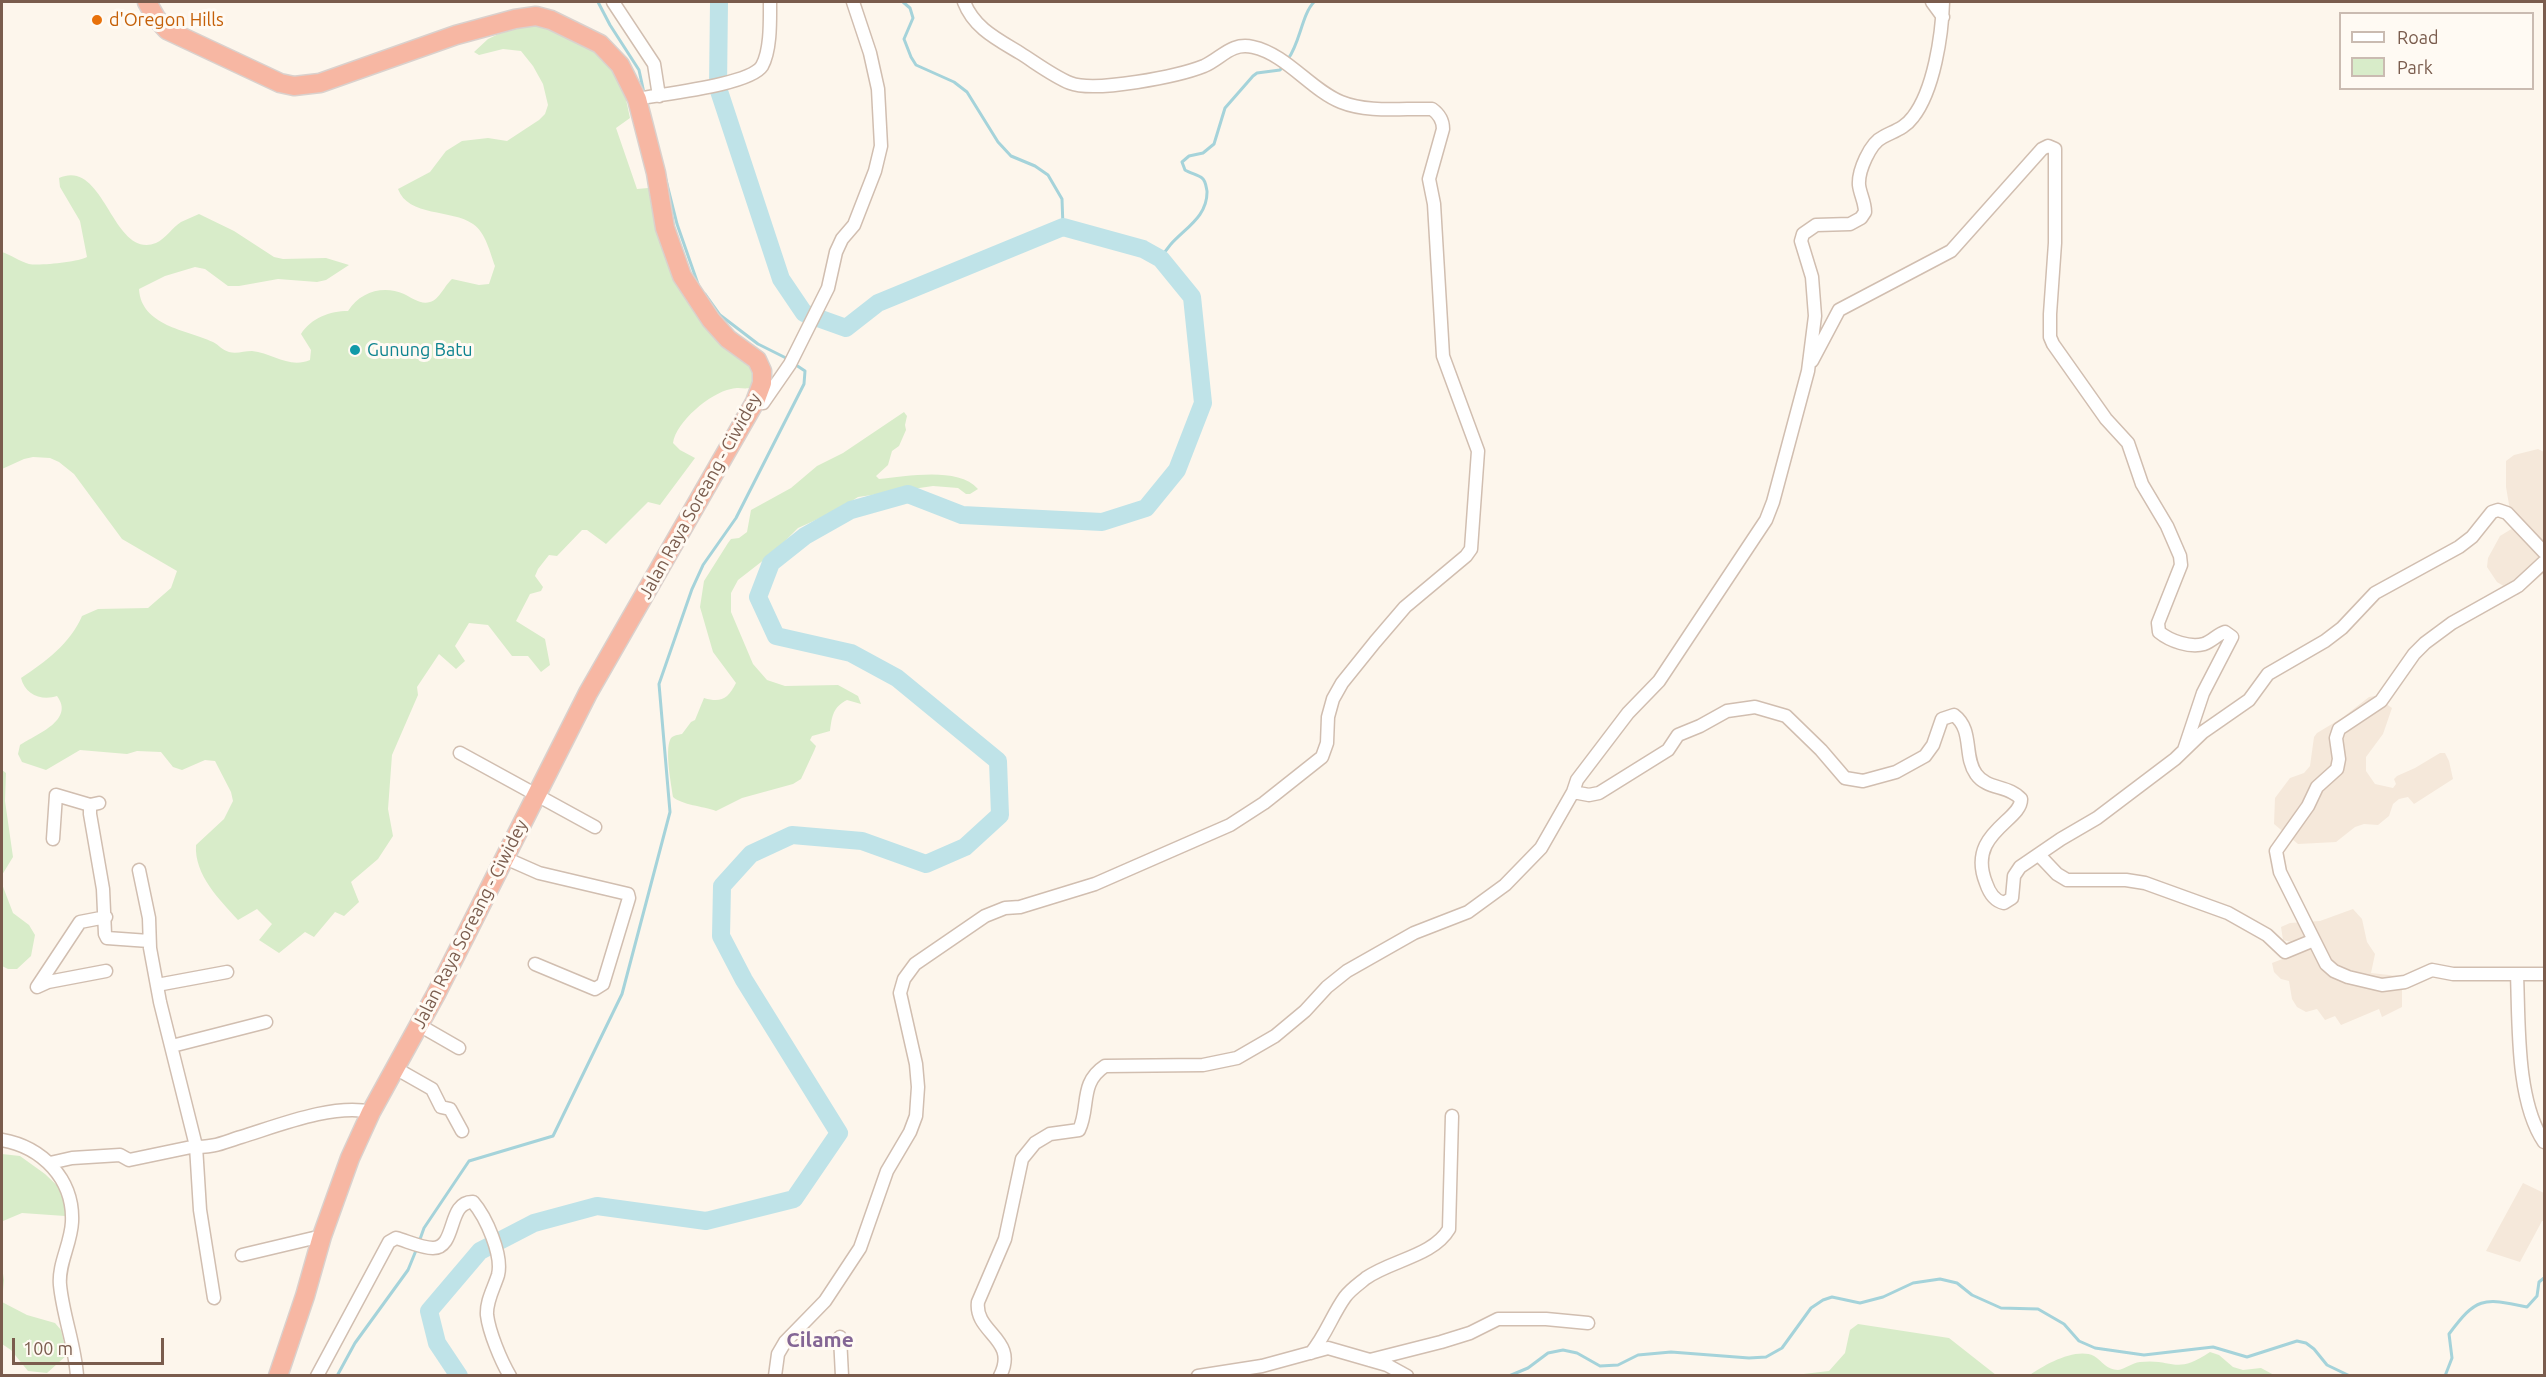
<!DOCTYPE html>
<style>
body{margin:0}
#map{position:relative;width:2546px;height:1377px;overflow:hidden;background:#fdf6ec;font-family:Ubuntu,sans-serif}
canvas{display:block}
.frame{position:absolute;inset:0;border:3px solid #7a5c4d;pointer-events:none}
.legend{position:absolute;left:2339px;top:12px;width:195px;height:78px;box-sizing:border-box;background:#fffaf3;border:2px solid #cabbb1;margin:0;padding:8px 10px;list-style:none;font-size:18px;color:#7a5c4d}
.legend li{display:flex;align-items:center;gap:12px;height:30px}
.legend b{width:30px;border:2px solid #cabbb1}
.scale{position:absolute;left:12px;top:1338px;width:152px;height:27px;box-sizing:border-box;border:3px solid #7a5c4d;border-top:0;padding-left:8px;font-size:18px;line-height:21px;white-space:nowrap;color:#7a5c4d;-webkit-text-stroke:4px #fffaf3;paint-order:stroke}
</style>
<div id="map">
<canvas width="2546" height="1377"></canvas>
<div class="frame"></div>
<ul class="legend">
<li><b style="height:8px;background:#fff"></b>Road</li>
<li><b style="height:16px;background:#d8ecc9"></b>Park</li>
</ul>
<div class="scale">100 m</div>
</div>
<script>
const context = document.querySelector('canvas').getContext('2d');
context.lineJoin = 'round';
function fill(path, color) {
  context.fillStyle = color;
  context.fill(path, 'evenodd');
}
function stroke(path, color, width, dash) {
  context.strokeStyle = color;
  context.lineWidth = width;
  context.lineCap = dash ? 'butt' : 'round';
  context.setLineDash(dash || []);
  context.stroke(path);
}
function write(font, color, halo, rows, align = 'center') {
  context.font = font + ' Ubuntu,sans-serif';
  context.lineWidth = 6;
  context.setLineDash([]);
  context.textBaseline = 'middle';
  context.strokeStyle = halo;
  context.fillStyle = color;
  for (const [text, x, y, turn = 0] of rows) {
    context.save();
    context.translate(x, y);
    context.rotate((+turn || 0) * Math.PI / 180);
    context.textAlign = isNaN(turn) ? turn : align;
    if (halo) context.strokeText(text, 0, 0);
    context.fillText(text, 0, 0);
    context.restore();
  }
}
fill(new Path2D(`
 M2538,449L2544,452V573L2518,595L2497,582L2487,567L2488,558L2500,536L2513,528L2506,487V461L2514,455Z
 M2375,696L2392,708L2383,734L2366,757V771L2375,784L2393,788L2396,784L2394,779L2397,776L2415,768L2440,753H2445L2449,761L2453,779L2414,804L2408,797L2399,799L2393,804L2389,816L2378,825L2364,824L2355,827L2336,842L2298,844L2274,824L2275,798L2290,778L2304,773L2310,766L2314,737L2317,733L2342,718L2369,697Z
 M2353,909L2362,919L2367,942L2375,954L2371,973L2398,976L2402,990V1007L2382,1017L2379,1009L2341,1025L2335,1016L2325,1020L2317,1009L2306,1012L2297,1007L2292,999L2289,981L2281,979L2274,972L2272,963L2298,953L2300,944L2283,940L2281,927L2290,923L2320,921Z
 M2523,1183L2544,1193V1221H2542L2520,1262L2486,1251Z`), '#f5e8da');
fill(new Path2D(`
 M536,16L590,44L621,76L630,118L616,128L637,189L648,188L677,273L750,360L758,384C746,392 743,386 731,389C710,393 676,422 673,443L680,450L695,458L660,505L648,502L606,544L587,530H582L557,556L549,555L538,569L535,576L543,587L541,591L530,594L516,621L545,639L550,665L541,672L528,656H512L488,625L469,623L455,646L465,661L456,669L439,654L417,687L418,695L392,755L388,809L393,836L378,859L351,882L359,902L344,916L335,912L314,937L305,932L279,953L259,940L272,924L257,909L238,920C220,900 194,875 196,845L224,819L233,801L231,792L215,761L205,760L182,770L173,767L161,752L137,751L127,754L80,750L46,770L22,762L18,754L20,745C37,734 75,720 57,696C42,701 25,695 21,678C45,662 70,644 82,616L98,609L148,608L171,588L177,571L122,539L74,474L59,462L50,458L33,457L24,459L2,469V252C11,255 19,261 29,264C39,266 78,262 87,257L80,221L60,187L59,178C105,157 112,260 156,243C165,239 173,227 181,222C187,219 193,217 199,214L234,231L274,257L283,259L326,258L349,265L326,280L317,282L278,279L239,286H228L205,269L195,267L165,276L139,289C141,326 187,330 213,342C219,345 222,350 229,352C237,354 244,351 252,351C273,353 289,369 310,360L311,350L301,334C311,318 330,311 348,311C360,292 383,285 404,294C412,298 421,305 430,302C439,300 445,285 452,279L479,285L489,284L495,266C490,253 486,233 473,224C452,209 408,217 398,189L430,172L446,151L462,141L488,138L507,141L539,120L545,114L548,105L543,84L533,66L521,51L503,49L479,55L474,52L488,39Z
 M904,412L907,416L905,425L906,430L899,446L892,451L888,465L876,476L879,479C906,477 957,466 978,489L970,494H966L958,488L933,486L858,497L836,511L798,528L774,552L738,580L731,593V612L753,664L767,680L785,686L838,685L858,696L861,704L847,700C833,707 832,716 830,731L812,736L810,740L816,746L814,751L801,779L793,784L742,798L716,811C703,806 682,805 673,797C671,783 665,752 670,740C672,735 678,735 682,734L691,722L695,720L704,698C721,703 728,699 736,683L713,652L700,607L704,581L728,543L731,539L739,538L747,532L751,510L791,488L817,466L843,453Z
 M2,770L6,773L5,801L13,857L2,875Z
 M2,884L13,913L29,925L35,935L31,956L17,969H8L2,966Z
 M2,1154L20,1156L45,1174L65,1193V1216L22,1213L3,1221L2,1237Z
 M2,1267L4,1280L2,1302L27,1315L55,1323L61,1330L67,1355L47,1373L28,1371L11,1350L2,1344Z
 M1858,1324L1949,1338L1996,1375H1795L1829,1371L1845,1353L1850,1330Z
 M2210,1352L2219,1355L2233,1367L2243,1370L2261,1368L2274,1375H2030C2044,1365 2076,1347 2094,1356C2102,1361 2107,1370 2118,1370C2125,1369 2132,1363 2140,1362C2174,1358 2174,1376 2210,1352Z`), '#d8ecc9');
stroke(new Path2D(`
 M598,2L610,25L639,70L644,93
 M903,2L910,8L913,18L904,39L911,57L916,65L954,82L967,92L998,142L1011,156L1035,166L1048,175L1062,199L1063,227
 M1288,59C1300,43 1302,14 1314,2
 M654,132L677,224L699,287
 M1161,259C1172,233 1208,223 1207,191C1206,187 1206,181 1202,178C1198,175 1190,173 1185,170L1182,162L1189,156L1203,153L1214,144L1225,108L1253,76L1257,73L1280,70L1284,65
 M705,294L720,315L758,344L788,359
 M419,1242L424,1228L469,1161L553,1136L622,994L670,812L659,684L692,589L703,565L736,518L804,384L805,371L793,363
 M337,1376L355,1343L408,1270L417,1248
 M1509,1376L1528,1368L1548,1353L1563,1350L1577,1353L1600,1366L1618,1365L1638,1355L1671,1352L1749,1358L1766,1357L1782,1348L1811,1308L1823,1300L1832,1297L1860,1303L1883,1297L1913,1283L1940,1279L1957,1283L1972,1295L2001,1308L2038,1309L2064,1324L2079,1341L2095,1348L2144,1355L2213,1347L2247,1357L2297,1341L2306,1343L2314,1349L2327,1365L2350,1376
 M2445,1376L2452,1358L2449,1334C2476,1298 2482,1297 2527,1307L2537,1296L2539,1282L2544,1278`), '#a5d3da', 3);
stroke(new Path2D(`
 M459,1376L437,1343L429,1311L480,1251L534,1223L597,1206L706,1221L794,1199L839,1133L744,980L721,936L722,886L751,854L792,835L862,841L926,864L965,847L1000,815L998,761L897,678L851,653L776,636L758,597L771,563L805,536L851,510L908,494L962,515L1102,522L1146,508L1177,470L1203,403L1192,297L1161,259L1143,249L1063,227L878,303L846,328L804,313L781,279L718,88L719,2`), '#bfe3e8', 18);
const minor = new Path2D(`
 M613,2L654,64L659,96
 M1932,2L1943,17
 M637,99C661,94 750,85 762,66C771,50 770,20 770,2
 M1812,361L1839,310L1951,251L2042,149L2048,146L2055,149V243L2050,314V337L2053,344L2106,419L2128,443L2142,484L2167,526L2180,556L2181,565L2158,623L2159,632C2170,641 2190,648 2204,644C2212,641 2218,634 2225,632L2232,637L2203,693L2184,750
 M755,402L763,403L790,364L828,288L836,252L842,239L854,225L875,171L881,146L878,89L870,53L853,2
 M2544,562L2518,586L2452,623L2425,643L2414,654L2381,701L2339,729L2336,738L2339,759L2337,769L2317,787L2308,806L2276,851L2280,872L2326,964L2334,971L2348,977L2382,985L2405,982L2432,970L2453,974H2544
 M460,753L595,827
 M1573,792L1589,795L1599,793L1668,750L1678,735L1700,726L1727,711L1755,707L1786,716L1821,750L1845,778L1863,781L1896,772L1925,756L1933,745L1942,719L1954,715C1974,730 1963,756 1976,774C1987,790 2009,785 2021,799C2022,821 1966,833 1986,883C1989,892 1994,901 2004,903L2012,898L2014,876L2020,867L2061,839L2097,818L2175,759L2203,732L2249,700L2268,674L2325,641L2342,628L2375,593L2459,547L2472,537L2492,512L2498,510L2507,513L2544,552
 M99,803L90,805V814L103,889L105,934L107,938L149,941
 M53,839L56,795L90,805
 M2039,855L2057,874L2067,880H2126L2145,883L2228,913L2267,935L2285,952L2314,940
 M505,858L539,873L628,894L629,898L603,984L595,989L535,964
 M139,870L149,918L150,948L160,1002L196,1146C211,1149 227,1141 241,1137C277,1126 334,1103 371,1112
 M106,917L80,922L37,987L48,982L106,971
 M2517,974C2519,1023 2516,1101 2544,1142
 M157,985L227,972
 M419,1025L459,1048
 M172,1046L266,1022
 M395,1068L432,1089L441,1107L450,1109L462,1131
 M2,1140C42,1147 74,1179 72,1222C71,1244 58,1264 60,1285C63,1316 75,1345 77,1376
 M50,1163L72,1158L120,1155L129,1160L196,1146L200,1210L214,1298
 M242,1255L322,1236
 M840,1337L842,1376
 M1311,1353C1326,1335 1332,1315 1345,1297C1350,1290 1360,1283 1366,1278C1392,1260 1433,1256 1449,1229L1452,1116
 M1370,1360L1441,1342L1470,1333L1498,1319H1546L1588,1323
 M317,1376L389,1242L396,1238C407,1241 422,1248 433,1248C457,1248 447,1201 473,1202C486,1217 503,1255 498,1275C494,1288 486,1301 487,1315C489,1332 501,1361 510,1376
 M775,1376L778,1354L785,1342L825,1301L860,1248L887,1171L910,1132L916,1116L918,1087L916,1064L900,993L904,979L915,964L985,916L1005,908L1020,907L1095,884L1230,825L1264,803L1322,757L1327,743L1328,717L1333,699L1342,683L1375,642L1405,607L1466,556L1471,549L1478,451L1443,356L1434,204L1429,179L1443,129C1443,120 1439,114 1432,109C1403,108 1368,113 1341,102C1311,90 1286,54 1253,47C1231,42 1222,58 1204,66C1179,76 1095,93 1070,83C1053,76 1036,63 1020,53C997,39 974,28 964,2
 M1000,1376C1019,1339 974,1333 978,1302L1005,1239L1022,1159L1035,1143L1050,1134L1079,1130C1090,1107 1079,1083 1105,1066L1203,1065L1237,1058L1275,1036L1305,1011L1327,987L1347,971L1414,933L1468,912L1505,885L1541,848L1573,792L1577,780L1628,713L1659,681L1766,520L1773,502L1808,371L1815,316L1812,277L1801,241L1803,234L1816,225L1850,224L1861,218L1865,212C1865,202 1860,194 1859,185C1858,171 1870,143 1883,137C1894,131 1905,128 1913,117C1934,90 1942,35 1943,2
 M1198,1376L1262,1366L1328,1348L1387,1365L1407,1376`);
const highway = new Path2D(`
 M147,2L156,18L167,30L280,83L294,86L320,83L456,35L515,19L536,16L551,20L600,44L620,65L637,99L656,173L665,228L682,276L711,320L728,339L757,360L762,371V383L755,402L588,693L436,994L371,1112L350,1158L322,1236L305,1296L278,1376`);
stroke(minor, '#d1beb0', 15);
stroke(highway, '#dad1cd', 21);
stroke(minor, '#fff', 12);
stroke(highway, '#f7b7a3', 18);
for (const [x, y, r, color] of [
 [97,20,6,"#e8710a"],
 [355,350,6,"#0f9aa8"]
]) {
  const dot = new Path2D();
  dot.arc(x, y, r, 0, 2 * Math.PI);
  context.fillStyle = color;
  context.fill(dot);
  stroke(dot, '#fffaf3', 2);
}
write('18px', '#c56008', '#fffaf3', [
 ["d'Oregon Hills",109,20]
], 'left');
write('18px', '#0d838f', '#fffaf3', [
 ["Gunung Batu",367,350]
], 'left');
write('18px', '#7a5c4d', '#fffaf3', [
 ["Jalan Raya Soreang - Ciwidey",700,496,-61],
 ["Jalan Raya Soreang - Ciwidey",470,924,-63]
]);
write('bold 21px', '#846695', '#fffaf3', [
 ["Cilame",820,1340]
]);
</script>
